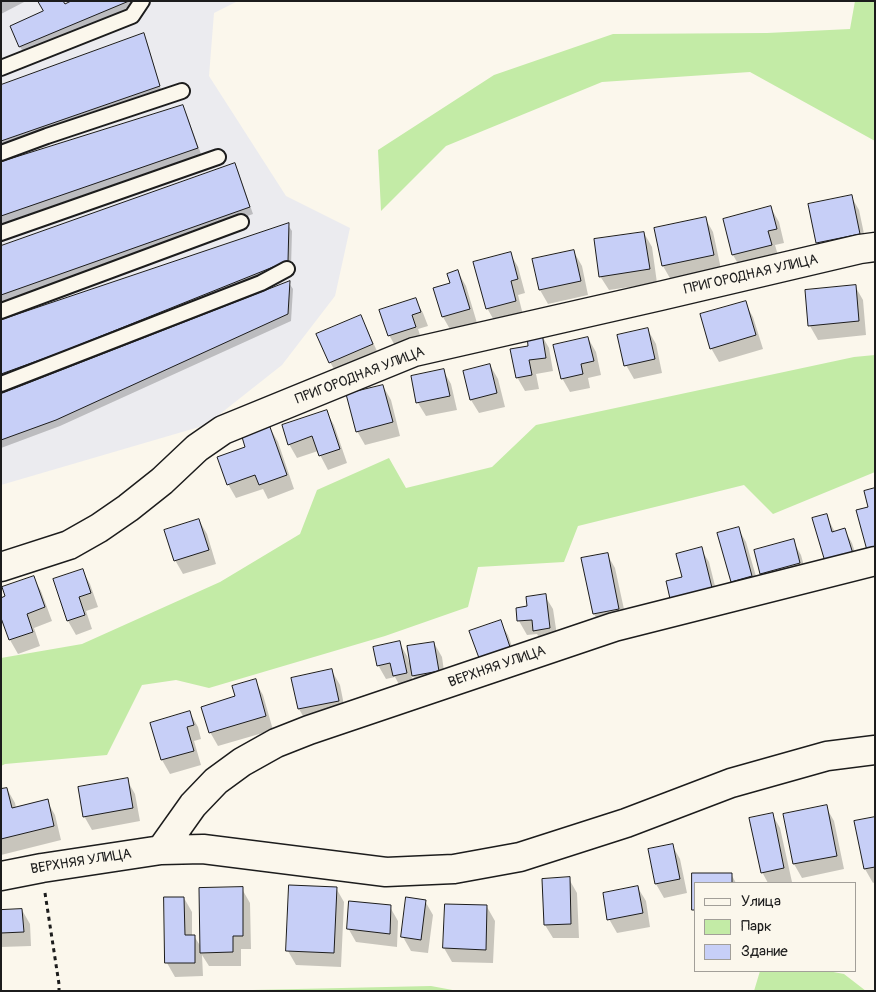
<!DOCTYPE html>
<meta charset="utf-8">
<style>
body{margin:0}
#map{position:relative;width:876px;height:992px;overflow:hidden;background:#fbf7ec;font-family:Pangolin,sans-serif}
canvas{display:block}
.frame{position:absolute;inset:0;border:2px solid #1c1c1c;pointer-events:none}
.legend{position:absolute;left:694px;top:882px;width:162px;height:90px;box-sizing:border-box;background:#fbf7ec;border:1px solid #a29f99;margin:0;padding:6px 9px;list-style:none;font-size:15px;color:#1c1c1c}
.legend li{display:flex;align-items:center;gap:10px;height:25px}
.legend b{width:25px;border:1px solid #a29f99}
</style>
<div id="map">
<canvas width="876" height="992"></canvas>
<div class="frame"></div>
<ul class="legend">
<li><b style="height:6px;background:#fbf7ec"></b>Улица</li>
<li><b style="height:14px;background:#c3eba6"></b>Парк</li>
<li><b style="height:14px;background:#c7cff7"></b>Здание</li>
</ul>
</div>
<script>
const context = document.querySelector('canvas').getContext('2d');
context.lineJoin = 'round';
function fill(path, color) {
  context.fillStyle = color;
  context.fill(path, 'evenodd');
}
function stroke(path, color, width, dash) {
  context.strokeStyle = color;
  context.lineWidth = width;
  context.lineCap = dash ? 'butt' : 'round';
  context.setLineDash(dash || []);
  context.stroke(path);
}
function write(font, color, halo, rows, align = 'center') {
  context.font = font + ' Pangolin,sans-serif';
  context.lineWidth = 4;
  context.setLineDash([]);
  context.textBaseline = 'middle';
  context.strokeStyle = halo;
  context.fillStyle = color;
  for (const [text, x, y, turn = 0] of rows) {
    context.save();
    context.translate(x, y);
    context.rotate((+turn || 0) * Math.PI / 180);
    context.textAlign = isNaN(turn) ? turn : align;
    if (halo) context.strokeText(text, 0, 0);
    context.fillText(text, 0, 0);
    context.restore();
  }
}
fill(new Path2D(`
 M1,1H238L214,13L209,76L286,196L350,228L335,296L282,365L206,425L1,485Z`), '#ebebef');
fill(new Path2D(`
 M855,1H875V141L750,72L602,82L446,146L381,211L378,150L494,75L613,34L767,33L850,29Z
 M875,355V472L773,514L744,485L578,526L564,562L478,567L468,607L385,636L209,688L176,680L142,685L107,755L5,764L1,766V658L82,644L220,582L300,534L317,490L389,458L406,488L492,467L536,425L854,357Z
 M760,971H828L844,974L866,991H754Z
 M431,986L458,991H208Z`), '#c3eba6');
fill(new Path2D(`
 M1,1H26L1,14Z
 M74,1H132L134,7L24,53L20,47L64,6Z
 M143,35L147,42L162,93L1,149V87Z
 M182,106L186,113L201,154L1,224V163Z
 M234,165L238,171L253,214L1,303V247Z
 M851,196L859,210L867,248L825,257L817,243Z
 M771,208L779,222L784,243L775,245L779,259L741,269L733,255L724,219Z
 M705,218L713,232L721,269L671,280L663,266L655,229Z
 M288,225L292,231L291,268L1,382V321Z
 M644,233L652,247L657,283L609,290L600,276Z
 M574,252L582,266L588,295L548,304L540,290L534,260Z
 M510,253L518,267L525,293L518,295L523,315L495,322L487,308Z
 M458,272L466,286L477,323L451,331L443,317L435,289L451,284Z
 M289,283L293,289L291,321L60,426L1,448V396Z
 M855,286L863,300L866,335L818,340L810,326Z
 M415,299L423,313L428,326L418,329L422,341L397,349L389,335Z
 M745,303L753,317L763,349L719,362L711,348Z
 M360,317L368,331L380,358L338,376L330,362Z
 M648,330L656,344L662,373L634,379L626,365Z
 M541,334L549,348L553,371L536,374L539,389L525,391L517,377L530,347Z
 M588,338L596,352L601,375L588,378L590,388L570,392L562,378Z
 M490,365L498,379L505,407L479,413L471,400Z
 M443,370L451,384L457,410L426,416L418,403Z
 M383,386L391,400L400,436L365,445L357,431Z
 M326,411L334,425L347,463L328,470L318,451L297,458L289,444Z
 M270,428L278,442L294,489L268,499L263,489L236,498L228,484L247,447Z
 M826,515L835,532L844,529L852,543L861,571L835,579Z
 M199,520L207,534L216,564L183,574L175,560Z
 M738,528L746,542L760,590L740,596L732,582Z
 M793,541L801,555L807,577L769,587L761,573Z
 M701,549L709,562L720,606L684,578Z
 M607,554L615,568L627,623L602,628L594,614Z
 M82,570L90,584L98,607L86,611L92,629L76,635L68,621L54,579Z
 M33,577L41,591L52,621L34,628L40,646L18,654L10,640L1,615Z
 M545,596L553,609L558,642L543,644L537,634L527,635L519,621L517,609L528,607Z
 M500,622L508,635L517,661L480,658L471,632Z
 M399,642L407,656L409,663L411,662L434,643L442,657L446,685L421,689L411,673L414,687L402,690L395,677L386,679L378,665Z
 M332,671L340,685L346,715L307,723L299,709L293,679Z
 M255,681L263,695L273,730L218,746L210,732L237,697Z
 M190,713L198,727L201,739L194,741L201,765L170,774L162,760L151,724Z
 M127,780L135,794L140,821L92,830L84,816Z
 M7,789L15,803L16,808L47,801L55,815L61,840L1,855V791Z
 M826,807L834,821L844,869L802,878L794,864L785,815Z
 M772,814L780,828L792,882L784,883H768L762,872Z
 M875,819V882L873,883L865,869L856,822Z
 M672,845L680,859L687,893L664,898L656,884Z
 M693,874H731L736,883H695V912L694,910Z
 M569,879L577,893L579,938H553L545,925Z
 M291,887L336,888L344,902L341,967L296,965L288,951Z
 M638,888L646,901L650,927L617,933L609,919Z
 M242,889L250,903L251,949H241V966H209L202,955L203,976L175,977L167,963L184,898L192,912V936H194L201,947Z
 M425,901L433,915L428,953L411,951L403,937Z
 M390,907L398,921L397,947L356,942L348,928Z
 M487,907L495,921L493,963L452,962L444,948Z
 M22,910L30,924L31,946L1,947V911Z`), '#0003');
const building = new Path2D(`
 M38,1H63L65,4L71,1H129L19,47L10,26L43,11Z
 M144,33L160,86L1,141V85Z
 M183,105L198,148L1,216V162Z
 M235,163L250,207L1,295V246Z
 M852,195L860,234L816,243L808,204Z
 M771,206L777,229L768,231L772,245L732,255L723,219Z
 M706,217L714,255L662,266L654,228Z
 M289,223L288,261L59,353L1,374V320Z
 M644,232L650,269L599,277L594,239Z
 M574,250L581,281L539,290L532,259Z
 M511,252L518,279L511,281L516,301L486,309L473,262Z
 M458,270L470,309L442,317L433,288L450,283L447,274Z
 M290,281L288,314L56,420L1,440V394Z
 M856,285L859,321L808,326L805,290Z
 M416,298L421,312L412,315L416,327L388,336L379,310Z
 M746,301L756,335L710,349L700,314Z
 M361,315L373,344L329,363L316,334Z
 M648,328L655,359L624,366L617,335Z
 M542,333L546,358L529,360L532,375L516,378L510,349L528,346L527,335Z
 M588,337L594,361L581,364L583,374L561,379L553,345Z
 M490,364L497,393L470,400L463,371Z
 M444,369L450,396L416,403L411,376Z
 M383,385L393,422L356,432L346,394Z
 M327,410L340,449L319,456L312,436L288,445L282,425Z
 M270,427L287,475L259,485L255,475L227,485L217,457L245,447L242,437Z
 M875,488V552L868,554L856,510L868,507L864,491Z
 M827,514L832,532L845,528L854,557L826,565L812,518Z
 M199,519L209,550L174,561L164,530Z
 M739,527L752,576L731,582L717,533Z
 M794,539L800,563L760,574L754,550Z
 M702,547L713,592L671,603L666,581L682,577L676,554Z
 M608,553L619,609L593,614L581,558Z
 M83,569L91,593L79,597L85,615L67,621L53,579Z
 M34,576L45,607L27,614L33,632L9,640L1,618V598L5,596L2,587Z
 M546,594L550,628L533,631L532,620L517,621L516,608L527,606L526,597Z
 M501,620L510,647L479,658L469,631Z
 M400,641L407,673L393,676L390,663L377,666L373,647Z
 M434,642L439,671L412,676L407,646Z
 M332,669L339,701L298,709L291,678Z
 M256,679L266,716L209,733L201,707L235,696L232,686Z
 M190,711L194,725L187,727L194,751L161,760L150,723Z
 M128,778L133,808L83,817L78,787Z
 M7,788L12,808L48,799L54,826L1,839V789Z
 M827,805L837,856L793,864L783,814Z
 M773,813L784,868L761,873L749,818Z
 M875,817V867L864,869L854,821Z
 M673,844L680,879L655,884L648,849Z
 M692,873H732V883H695V910H692Z
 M570,877L571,924L544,925L542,879Z
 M289,885L337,887L334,953L286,951Z
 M638,886L643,913L607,920L603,893Z
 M243,887V936H233V952L200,953L199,888Z
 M164,897H184L185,935H195V963H165Z
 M406,897L426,900L421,940L401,937Z
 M349,901L391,905L390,934L347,929Z
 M445,904L487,905L486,950L443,948Z
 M22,909L24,932L1,933V910Z`);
fill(building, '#c7cff7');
stroke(building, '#1c1c1c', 1);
const service = new Path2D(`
 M1,68L132,16L142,1
 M1,153L47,136L182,91
 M1,233L218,157
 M1,311L241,222
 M1,384L261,283L287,269`);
const minor = new Path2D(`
 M1,567L69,545L99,528L128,508L162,481L197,448L223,430L414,352L660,296L860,249L875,247
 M161,850L193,805L216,781L242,762L276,743L309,730L614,627L875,561
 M1,876L42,868L161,850L203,849L386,872L454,869L520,857L626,823L731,783L827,756L875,750`);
stroke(service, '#1c1c1c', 18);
stroke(minor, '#1c1c1c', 31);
stroke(new Path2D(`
 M45,893L59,984V991`), '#1c1c1c', 3, [4, 4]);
stroke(service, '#fbf7ec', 14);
stroke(minor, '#fbf7ec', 28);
write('14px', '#1c1c1c', '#fbf7ec', [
 ["ПРИГОРОДНАЯ УЛИЦА",751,275,-13],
 ["ПРИГОРОДНАЯ УЛИЦА",360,376,-21],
 ["ВЕРХНЯЯ УЛИЦА",497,667,-19],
 ["ВЕРХНЯЯ УЛИЦА",81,862,-9]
]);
</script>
